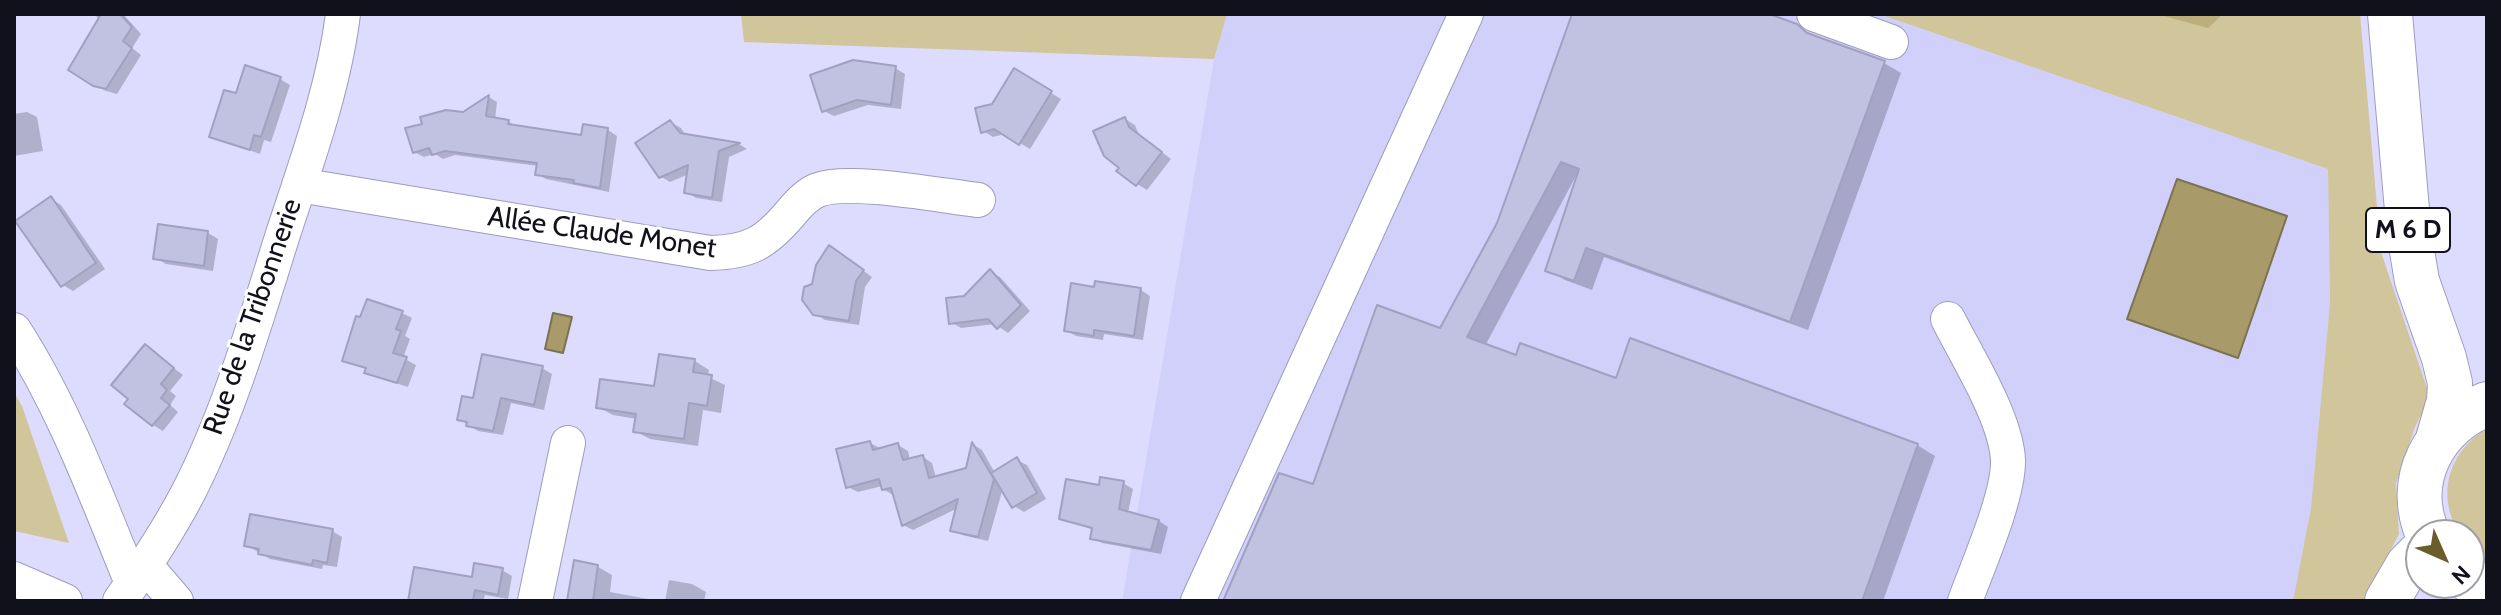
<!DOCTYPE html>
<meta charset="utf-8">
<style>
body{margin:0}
#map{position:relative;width:2501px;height:615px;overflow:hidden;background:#dddcff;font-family:Cabin,sans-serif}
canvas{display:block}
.frame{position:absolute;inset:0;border:16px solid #11111c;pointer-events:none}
.north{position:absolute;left:2405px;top:519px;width:80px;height:80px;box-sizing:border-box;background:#fff;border:2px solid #a0a0a4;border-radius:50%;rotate:135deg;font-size:22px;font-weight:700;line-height:32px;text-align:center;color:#11111c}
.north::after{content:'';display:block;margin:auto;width:28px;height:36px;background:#6a5d2a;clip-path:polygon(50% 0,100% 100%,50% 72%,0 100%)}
</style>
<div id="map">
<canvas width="2501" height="615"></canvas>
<div class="frame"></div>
<div class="north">N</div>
</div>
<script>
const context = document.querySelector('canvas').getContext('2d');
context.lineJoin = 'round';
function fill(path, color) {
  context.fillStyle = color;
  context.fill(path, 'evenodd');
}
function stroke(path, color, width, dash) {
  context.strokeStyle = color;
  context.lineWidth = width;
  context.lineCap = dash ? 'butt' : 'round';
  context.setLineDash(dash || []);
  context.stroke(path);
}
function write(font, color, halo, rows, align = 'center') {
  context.font = font + ' Cabin,sans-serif';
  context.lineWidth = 6;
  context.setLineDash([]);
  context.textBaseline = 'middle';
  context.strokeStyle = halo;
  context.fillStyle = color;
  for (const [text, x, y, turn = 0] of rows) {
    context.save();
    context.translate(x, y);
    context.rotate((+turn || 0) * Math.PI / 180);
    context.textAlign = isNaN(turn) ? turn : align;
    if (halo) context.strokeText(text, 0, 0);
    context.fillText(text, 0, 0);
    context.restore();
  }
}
fill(new Path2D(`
 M1227,14H1879L2328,169L2330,303L2311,508L2293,601H1122L1214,59Z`), '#d1d0fa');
fill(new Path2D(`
 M741,14H1227L1214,59L744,42Z
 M1879,14H2156L2208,27L2223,14H2360L2381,252L2430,397L2415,427L2396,483L2399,534L2364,601H2293L2311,508L2330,303L2328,169Z
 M14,392L22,406L69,543L14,531Z
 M2487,429V556L2469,543V535H2461C2435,497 2448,451 2487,429Z`), '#d0c59b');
fill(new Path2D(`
 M2156,14H2223L2208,28Z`), '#bcaf7c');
const water = new Path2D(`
 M2177,179L2287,216L2238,358L2127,319Z
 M553,313L572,317L563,353L545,349Z`);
fill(water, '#a89b69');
stroke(water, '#7b7252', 2);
fill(new Path2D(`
 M95,14H123L141,34L132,48L141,55L117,94L106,91L71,70L99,21Z
 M1575,14H1763L1884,63L1901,73L1808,330L1604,257L1592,290L1565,280L1547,270L1579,175L1577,174L1485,346L1517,358L1917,445L1935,456L1883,601H1234L1314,487L1441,330L1499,224Z
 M895,68L905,74L901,109L868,105L834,116L824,111Z
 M1015,71L1061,99L1030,149L1005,134L993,137L983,131L993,105Z
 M280,79L290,85L271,142L264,140L260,154L211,136L237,95Z
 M489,97L497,102L495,120L509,122L519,128L583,138L608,130L617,136L609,192L546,179L537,174L538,166L455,155L443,159L435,154L424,157L414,152Z
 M27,112L37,117L43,151L14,156V114Z
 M1125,119L1135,125L1139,135L1171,159L1147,190L1137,184Z
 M670,122L681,128L686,136L739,144L747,149L729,157L722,202L696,198L686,192L689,174L670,182L660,176Z
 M51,199L61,205L105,269L73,291L63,285Z
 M208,233L218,239L213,271L166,264L156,258Z
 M840,254L872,277L865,287L859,325L825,320L814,313Z
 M990,272L1000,277L1030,311L1008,333L995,324L961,328L951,322L965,298Z
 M1141,290L1150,296L1143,340L1104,334L1103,340L1076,336L1066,330Z
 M402,313L412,318L405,336L410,339L403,358L416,365L408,387L377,377L368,370L344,360L362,320Z
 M146,347L183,375L170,391L176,396L170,405L178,412L163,431L153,425Z
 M660,356L695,361L709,370L708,377L725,385L721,413L703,410L698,446L650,439L635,431L637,419L613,415L598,407L655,389Z
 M542,368L552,374L544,410L511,403L503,435L478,431L459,419Z
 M870,443L880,448L898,445L908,451L910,460L923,457L932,463L936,478L968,470L974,445L982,450L995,473L1017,460L1027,465L1046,499L1024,512L1014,506L1003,488L988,541L962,535L953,530L958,508L913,530L903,525L893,495L883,489L882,486L858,492L848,487Z
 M1123,483L1133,489L1128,513L1159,521L1168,527L1161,554L1102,543L1093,538L1094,530L1061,518L1100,487Z
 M332,531L342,537L337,567L323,565L322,569L270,559L246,545Z
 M598,567L612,575L610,592L659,601H569Z
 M502,570L512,576L508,599L485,595L483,601H410Z
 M669,580L692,584L706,592L704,601H665Z`), '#0003');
const building = new Path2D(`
 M101,14H120L132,27L123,41L132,48L106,89L93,86L68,70Z
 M1572,14H1769L1797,24L1807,33L1885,61L1790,322L1586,248L1574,281L1545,271L1579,169L1561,162L1467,337L1516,355L1520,343L1616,378L1630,338L1918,444L1862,601H1223L1279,473L1313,484L1377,305L1440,328L1497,223Z
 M853,60L896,66L891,105L857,100L822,112L810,75Z
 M245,65L281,77L261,137L254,135L250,150L209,137L224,90L236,93Z
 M1014,68L1052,91L1019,145L994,129L981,133L975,108L992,104Z
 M489,95L486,116L509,120L508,124L581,135L583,124L608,128L600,188L573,183L574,180L535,175L537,163L445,151L432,155L429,148L413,153L405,128L422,124L420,117L446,110L463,112Z
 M1125,117L1129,127L1162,152L1136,186L1116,171L1119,168L1104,156L1093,131Z
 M670,120L680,133L740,143L719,151L712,198L684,193L688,165L659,178L635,143Z
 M51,196L96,263L61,287L15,221Z
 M158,224L208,231L204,266L153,259Z
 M829,245L864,270L856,281L849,321L813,315L802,300L804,287L812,284L816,265Z
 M990,269L1021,305L997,329L988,319L949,324L946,298L964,296Z
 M1095,281L1141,288L1134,336L1094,330V336L1064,331L1071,283L1094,287Z
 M367,299L403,311L396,329L401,331L393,353L407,357L397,383L364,373L366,368L342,361L356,316L360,317Z
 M145,344L174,368L161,384L167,390L161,398L170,405L152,426L124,404L128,399L111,385Z
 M482,354L543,366L534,405L501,398L493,431L466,426L467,422L457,420L462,396L473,398Z
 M659,354L695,359L693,372L712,375L707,406L689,403L684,439L633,432L636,414L596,408L600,379L654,386Z
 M870,441L873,450L898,443L903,460L923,455L929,478L966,468L972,442L994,479L978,537L950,531L958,499L902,526L891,488L882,490L879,479L846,488L836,449Z
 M1017,457L1037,493L1012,508L991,473Z
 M1100,477L1124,481L1119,509L1159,520L1151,550L1090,539L1092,528L1059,519L1066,479L1099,485Z
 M250,514L333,529L327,563L313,560L312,565L258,554L259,549L244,546Z
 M574,560L598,565L593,601H567Z
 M474,563L503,568L498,595L475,590L473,601H408L414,567L472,577Z`);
fill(building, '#c1c1e2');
stroke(building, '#a1a0c1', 2);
const minor = new Path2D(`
 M1814,14L1891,42
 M299,185L710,253C750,252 765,243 790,214C798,204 807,194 818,190C848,178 943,196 978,200
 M1948,319C1967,357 2006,418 2008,460C2009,496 1978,565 1965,601
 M14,330C65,409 97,498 132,583
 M145,565L176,601
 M14,579L65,601
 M120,601C145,566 168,531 188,493C230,411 256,319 284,231C307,161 334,87 343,14
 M535,601L568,443
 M1198,601L1466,14`);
const highway = new Path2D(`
 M2390,14L2409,233L2417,281L2444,358L2450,383L2449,401L2438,439
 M2428,535C2404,480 2434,425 2487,404
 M2469,580L2487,588
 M2387,601L2408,565L2421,552`);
stroke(minor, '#9d9cbc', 36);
stroke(highway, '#9d9cbc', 46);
stroke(minor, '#fff', 34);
stroke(highway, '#fff', 44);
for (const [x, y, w] of [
 [2408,230,84]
]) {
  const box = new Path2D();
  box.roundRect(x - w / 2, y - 22, w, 44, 6);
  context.fillStyle = '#fff';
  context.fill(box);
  stroke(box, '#11111c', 2);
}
write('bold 26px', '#11111c', null, [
 ["M 6 D",2408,230]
]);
write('28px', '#11111c', '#fff', [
 ["Allée Claude Monet",602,233,8],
 ["Rue de la Tribonnerie",253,317,-71]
]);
</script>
